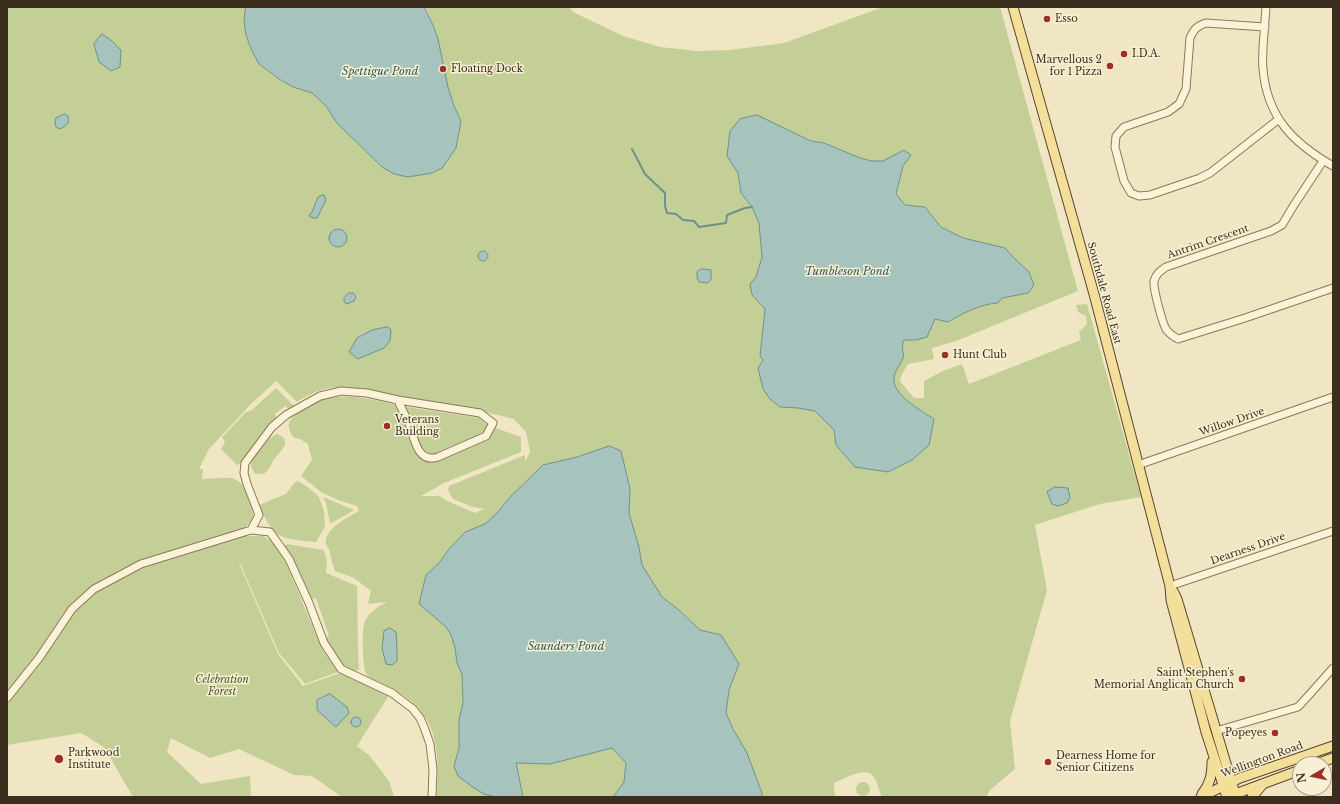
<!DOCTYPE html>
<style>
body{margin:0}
#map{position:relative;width:1340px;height:804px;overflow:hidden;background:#f0e6c4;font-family:"Libre Baskerville",serif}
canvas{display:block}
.frame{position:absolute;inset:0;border:8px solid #3b2e1e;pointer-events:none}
.north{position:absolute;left:1292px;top:756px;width:40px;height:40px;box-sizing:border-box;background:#f7f0d4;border:1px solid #aca28b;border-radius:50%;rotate:261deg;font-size:11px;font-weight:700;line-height:16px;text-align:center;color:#3b2e1e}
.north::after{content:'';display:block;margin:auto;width:14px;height:18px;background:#9d2f27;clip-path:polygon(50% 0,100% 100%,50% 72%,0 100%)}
</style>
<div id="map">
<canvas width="1340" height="804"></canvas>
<div class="frame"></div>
<div class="north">N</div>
</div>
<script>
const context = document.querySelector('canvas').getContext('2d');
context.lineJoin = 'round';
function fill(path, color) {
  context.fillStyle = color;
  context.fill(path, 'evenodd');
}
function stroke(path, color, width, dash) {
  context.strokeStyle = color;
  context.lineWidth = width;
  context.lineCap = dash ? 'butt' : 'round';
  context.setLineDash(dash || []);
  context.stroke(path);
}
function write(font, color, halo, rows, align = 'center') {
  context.font = font + ' "Libre Baskerville",serif';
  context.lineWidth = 3;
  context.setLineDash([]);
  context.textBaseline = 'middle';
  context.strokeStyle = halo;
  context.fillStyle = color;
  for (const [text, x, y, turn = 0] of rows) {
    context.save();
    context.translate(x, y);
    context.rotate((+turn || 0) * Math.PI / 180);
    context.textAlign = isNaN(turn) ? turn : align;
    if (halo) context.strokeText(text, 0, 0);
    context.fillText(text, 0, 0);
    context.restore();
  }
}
fill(new Path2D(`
 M7,7H246L244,21L246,35L251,49L259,64L279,79L293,87L312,93L326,106L337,123L382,167L408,177L432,173L442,168L461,121C456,110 451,99 448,87C441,60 440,31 424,7H569L573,12L623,36L660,47L697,51L730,50L784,43L883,7H1000L1078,291L956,341L932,348L934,359L908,364L901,376L900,381L914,398H924V381L943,371L962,364L969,384L1081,340L1079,332L1087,324L1086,316L1078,312L1076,305L1087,304L1141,497L1100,504L1035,525L1047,590L1010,721L1015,769L990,790L986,797H882C879,791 877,781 873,776C865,766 844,779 834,783L835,797H762V793L755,775L726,713L729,690L739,664L721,635L700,630L679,610L662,597L642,565L639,547L629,513L630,489L621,451L577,457L543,465L510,497L498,512L485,524L465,532L449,549L439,563L426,575L419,604L446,627L451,635L455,648L457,663L462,674L463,703L459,719V748L454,766L484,794L496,797H437C438,771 440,740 425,717C416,702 402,693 386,685C380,682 371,680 367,675C362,669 362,632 364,624C367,613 379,606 387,602L368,604L371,591L354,578L335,571C332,563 332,561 330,553C330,550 327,547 326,544C323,529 348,518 359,511L357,506L338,500L321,492L301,476L312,460L308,444L300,439L294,438C286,426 287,421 298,413C303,410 308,405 313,403C345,389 375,401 407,407C431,411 455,414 479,418L487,425L521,437V452L444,483L421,496H440L447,501L475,513L484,509L473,507L453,499L448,490L449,486L525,455V462L530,452L526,432L514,419L464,407L339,387C321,388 312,393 297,402L276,381L251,404L209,449L199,469H203L202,479C211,479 222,477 231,478C247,480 252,506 254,519L243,529L224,536H263L272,541L286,563L322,649L338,672L305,684L279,653L240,563H239L278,654L303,686L340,673L389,695L357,746L369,755L389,781L394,797H342L312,776L294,775L239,749L210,758L171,738L167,752L201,784L250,776L251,797H133L104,747L81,733L7,745ZM777,125L811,141L824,143L860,158L872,161H883L904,150L911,155L903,166L895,194L905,205L925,207L941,227L963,238L1005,248L1016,260L1028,293L1002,298L998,303C981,304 963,313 948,322L935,319L916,340H904C900,349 905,352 903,358C900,365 895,370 894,378C892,395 922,411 934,419L836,445L834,430L815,411L798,408L763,389L758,368L763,360L761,343L765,309L756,277L762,257L759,223L752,207L741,193L738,173Z
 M276,388L295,407L290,410L285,406L275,414L277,419L243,461L237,465L221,449L225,442L222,437L246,412L252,410Z
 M277,434C293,440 282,450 275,458C272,462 270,468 266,472C263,475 258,474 254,473C254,472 252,468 251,467C250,457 269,437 277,434Z
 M298,481L309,488L319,497L324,511L325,527L316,542C306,541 283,540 276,533C268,526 263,514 259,505L286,494L294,483Z
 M323,497L354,510L330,524L326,503Z
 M287,544L324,550L327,561L326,573L357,586C358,614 357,642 359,670L353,671L341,664L325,638L329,636L316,598L310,600L298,571L285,546Z
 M612,748L626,763L624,782L613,797H523L516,762L550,764Z
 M856 789a7 7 0 1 1 14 0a7 7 0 1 1-14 0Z`), '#c4cf97');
const water = new Path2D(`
 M246,7H424L433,25L438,39L448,87L454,106L461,121L456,148L442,168L432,173L408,177L394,174L382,167L337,123L326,106L312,93L293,87L279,79L259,64L251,49L246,35L244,21Z
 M102,34L111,40L121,50L120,67L111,71L99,62L94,44Z
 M65,114L68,116C70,123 66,127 59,129L56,127L55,123L56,118Z
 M757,115L811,141L824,143L860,158L872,161H883L904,150L911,155L903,166L896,194L905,205L925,207L941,227L963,238L1005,248L1016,260L1029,272L1034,285L1028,293L1002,298L998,303C981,304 963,313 948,322L935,319L927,337L916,340H904C900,349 905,352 903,358C900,365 895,370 894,378C892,395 922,411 934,419L929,445L912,460L888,472L855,467L836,445L834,430L815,411L798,408L780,407L770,399L763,389L758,368L763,360L760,356L765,309L752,295L750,284L756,277L762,257L759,223L752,207L741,193L738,173L727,156L730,131L740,119Z
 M324,195L326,200L317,218H313L309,216L312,212L318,197Z
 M329 238a9 9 0 1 1 18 0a9 9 0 1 1-18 0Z
 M478 256a5 5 0 1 1 10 0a5 5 0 1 1-10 0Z
 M702,269L711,270V280L708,283L699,282L697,278V272Z
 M349,293H353L356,297L354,301L346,304L344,301V298Z
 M388,327L391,330L390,341L384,348L358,359L349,352L357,338L372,330Z
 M610,446L621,451L630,489L629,513L639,547L642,565L662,597L679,610L700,630L721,635L739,664L729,690L726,713L733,729L747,753L762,793V797H613L624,782L626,763L612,748L550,764L516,763L523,797H496L484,794L474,788L458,776L454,766L459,748V719L463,703L462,674L457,663L455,648L451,635L446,627L419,604L426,575L439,563L449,549L465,532L485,524L498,512L510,497L543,465L577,457Z
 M1055,487L1068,488L1070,498L1067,503L1058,506L1052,504L1047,492Z
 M390,628L396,632L397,648V661L392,665L386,664L382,648L384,631Z
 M330,694L347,707L349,713L336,727L317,710V700Z
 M351 722a5 5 0 1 1 10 0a5 5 0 1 1-10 0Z`);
fill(water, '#a6c3bd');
stroke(water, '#6c928b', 1);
stroke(new Path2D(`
 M632,149L645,174L665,193V206L667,213L676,214L683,220L694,221L699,227L726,223L727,215L745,208L752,207`), '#6c928b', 2);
const minor = new Path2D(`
 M1266,7C1265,20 1264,34 1263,47C1263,54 1262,62 1263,69C1267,117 1293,143 1333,166
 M1265,27L1206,23C1197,26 1194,29 1190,38L1186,89L1179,104L1168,112L1124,127L1116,136L1115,147L1124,181L1131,193L1139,196L1150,195L1200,178L1210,173L1279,119
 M1323,161L1294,205L1282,225L1271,231L1166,267C1160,271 1156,274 1154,281C1153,288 1162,322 1166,329C1169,334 1173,336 1178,339L1245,318L1333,288
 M1138,465L1333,397
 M251,530L259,515L247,484L244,473L245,463L272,427L286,415L320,396L341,391L367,393L398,400L480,413L493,423L486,436L438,457C417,464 414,437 409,423C405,415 401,408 398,400
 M1170,586L1333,531
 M7,698L39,658L72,609L94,589L141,564L251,530L270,532L289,559L309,603L324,643L341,669L392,693L413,709L420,718L424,727L430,744L433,769L432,797
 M1216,731L1298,707L1309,695L1333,668`);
const major = new Path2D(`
 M1013,7L1094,294L1170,586L1171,600L1206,732L1227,797
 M1173,591L1177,599L1236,797
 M1316,764L1333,758
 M1202,794C1210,784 1212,775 1212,762
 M1230,796L1300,770
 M1201,797L1240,778L1333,746
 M1252,797L1263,784`);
stroke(minor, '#8b7859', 9);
stroke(major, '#59452e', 11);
stroke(minor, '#faf3d7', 7);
stroke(major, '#f4df9a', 9);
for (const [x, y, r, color] of [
 [1047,19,4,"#9d2f27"],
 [1124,54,4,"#9d2f27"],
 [1110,66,4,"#9d2f27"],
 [443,69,4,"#9d2f27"],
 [945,355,4,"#9d2f27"],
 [387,426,4,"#9d2f27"],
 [1242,679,4,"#9d2f27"],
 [1275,733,4,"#9d2f27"],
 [59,759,5,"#9d2f27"],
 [1048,762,4,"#9d2f27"]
]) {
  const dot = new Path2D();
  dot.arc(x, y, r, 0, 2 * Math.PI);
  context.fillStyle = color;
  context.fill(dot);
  stroke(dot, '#f7f0d4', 1.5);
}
write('10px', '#3b2e1e', '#f7f0d4', [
 ["Esso",1055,19],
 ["I.D.A.",1132,54],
 ["Marvellous 2",1102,60,"right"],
 ["for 1 Pizza",1102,72,"right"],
 ["Floating Dock",451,69],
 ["Hunt Club",953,355],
 ["Veterans",395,420],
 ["Building",395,432],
 ["Saint Stephen's",1234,673,"right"],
 ["Memorial Anglican Church",1234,685,"right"],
 ["Popeyes",1267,733,"right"],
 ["Parkwood",68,753],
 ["Institute",68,765],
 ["Dearness Home for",1056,756],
 ["Senior Citizens",1056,768]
], 'left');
write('10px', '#3b2e1e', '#f7f0d4', [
 ["Antrim Crescent",1208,242,-19],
 ["Southdale Road East",1104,293,75],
 ["Willow Drive",1232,422,-19],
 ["Dearness Drive",1248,549,-19],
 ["Wellington Road",1262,760,-20]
]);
write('italic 10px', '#475824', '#f7f0d4', [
 ["Celebration",222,680],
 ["Forest",222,692]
]);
write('italic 11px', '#2d5a5b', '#f7f0d4', [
 ["Spettigue Pond",380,72],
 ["Tumbleson Pond",847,272],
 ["Saunders Pond",566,647]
]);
</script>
